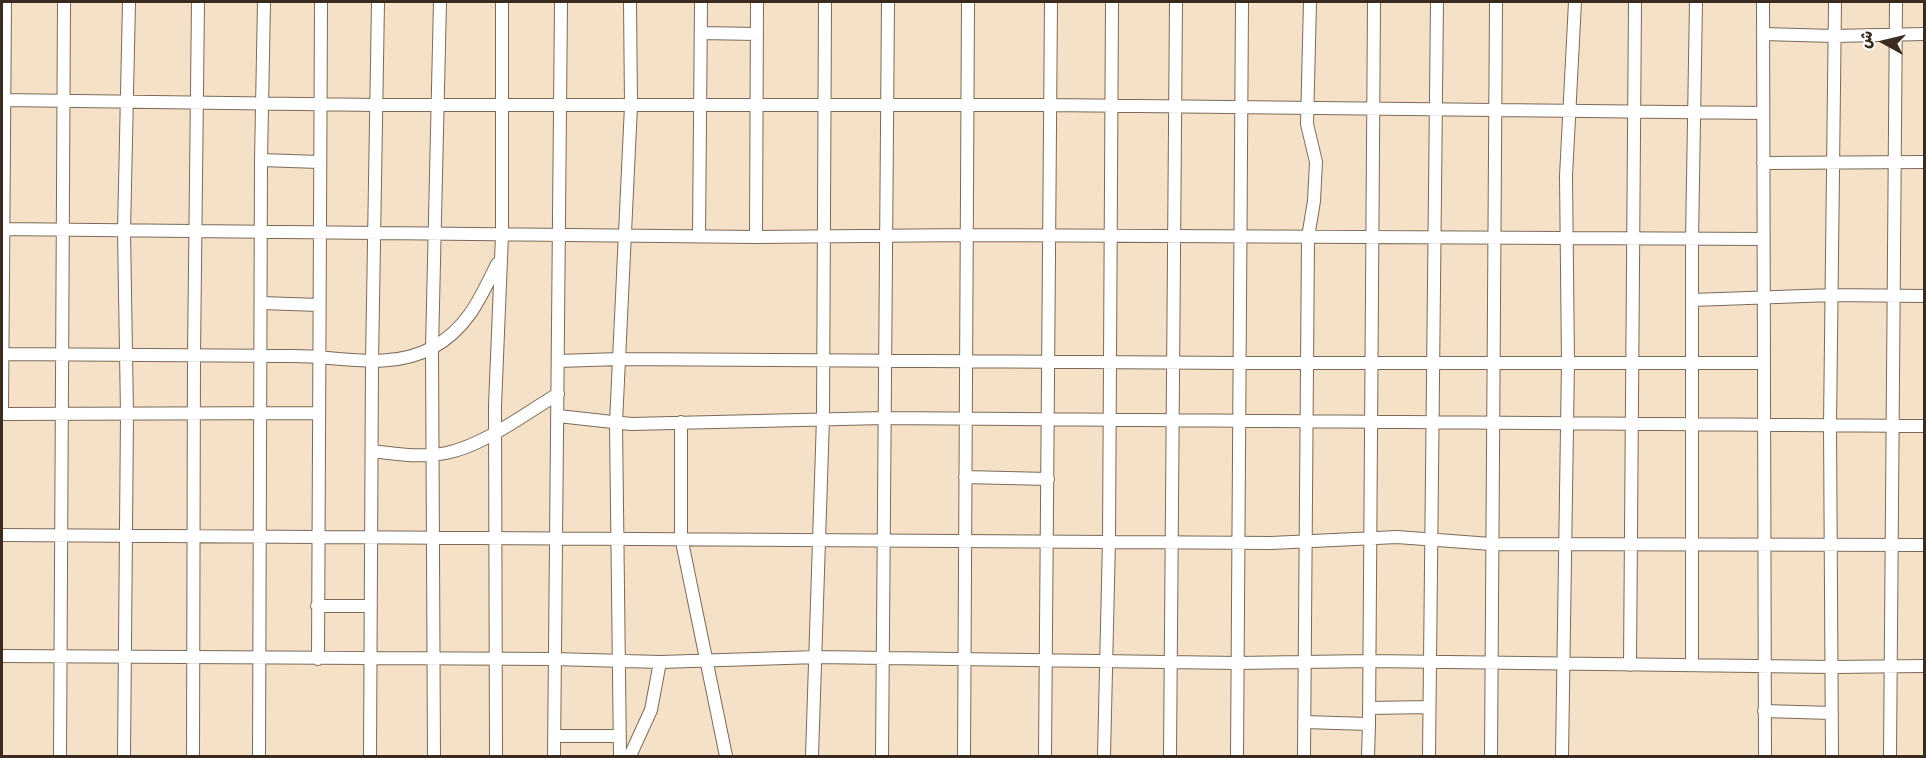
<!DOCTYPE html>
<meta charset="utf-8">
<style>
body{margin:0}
#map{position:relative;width:1926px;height:758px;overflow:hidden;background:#f5e1c7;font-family:Pangolin,"Playpen Sans Arabic",sans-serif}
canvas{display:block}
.frame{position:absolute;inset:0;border:3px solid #3b2a1e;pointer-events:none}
.north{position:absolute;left:1854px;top:12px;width:60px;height:60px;-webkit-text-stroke:4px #fff;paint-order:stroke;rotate:278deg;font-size:16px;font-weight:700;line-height:24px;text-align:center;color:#3b2a1e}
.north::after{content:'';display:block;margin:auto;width:21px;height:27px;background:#3b2a1e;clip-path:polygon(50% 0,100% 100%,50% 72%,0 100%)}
</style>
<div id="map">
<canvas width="1926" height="758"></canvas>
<div class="frame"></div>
<div class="north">ش</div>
</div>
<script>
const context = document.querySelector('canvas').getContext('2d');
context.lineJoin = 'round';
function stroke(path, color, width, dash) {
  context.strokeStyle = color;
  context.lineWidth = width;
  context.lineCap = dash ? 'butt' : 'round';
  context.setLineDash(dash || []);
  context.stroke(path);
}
const minor = new Path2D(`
 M1763,2L1765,756
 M701,33L757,34
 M1763,34L1834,36L1924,34
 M2,100L377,105H1050L1763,113
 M261,160L319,162
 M1763,163L1924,162
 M2,229L756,237L968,235L1763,239
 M699,236L701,2
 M756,237L757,2
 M1692,300L1833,295L1924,296
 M261,303L319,305
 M2,354C99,355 196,356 293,356C339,356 389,371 432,348C467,329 480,299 497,264
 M558,361L620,359L1239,363H1764
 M2,411L5,2
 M2,414L318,413
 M558,416L631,424L884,418L1924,426
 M681,422V537L726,756
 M372,451C396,454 422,458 446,453C483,446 526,413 558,394
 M965,477L1048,479
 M2,535L1271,543L1397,537L1491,544L1924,545
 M317,606H371
 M2,656L554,659L660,662L817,657L1237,663L1370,661L1832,667L1924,666
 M318,659L321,2
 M1630,665L1635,2
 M1692,665V240L1696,2
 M1369,708L1429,707
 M1764,711L1832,713
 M1304,722L1369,724L1368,756
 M1369,724L1374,2
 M554,736H620
 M60,756L64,2
 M124,756L127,414L124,231L129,2
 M193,756L194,355L198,2
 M259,756L261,160L264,2
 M370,756L372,362L378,2
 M434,756L432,348L440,2
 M496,756L495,406L502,235V2
 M554,756L561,2
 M620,756L616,423L631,106L630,2
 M630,756L651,710L660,662
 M812,756L823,418L825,2
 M882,756L888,2
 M964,756L968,2
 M1045,756L1051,2
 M1104,756L1109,540L1112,2
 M1170,756L1176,2
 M1237,756L1242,2
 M1304,756L1308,237L1314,201L1316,162L1307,124L1310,2
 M1429,756L1437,2
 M1491,756L1496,2
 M1562,756L1568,362L1566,176L1575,2
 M1832,756L1830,425L1835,2
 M1890,756L1896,2`);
stroke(minor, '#7c6a59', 14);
stroke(minor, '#fff', 12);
</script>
